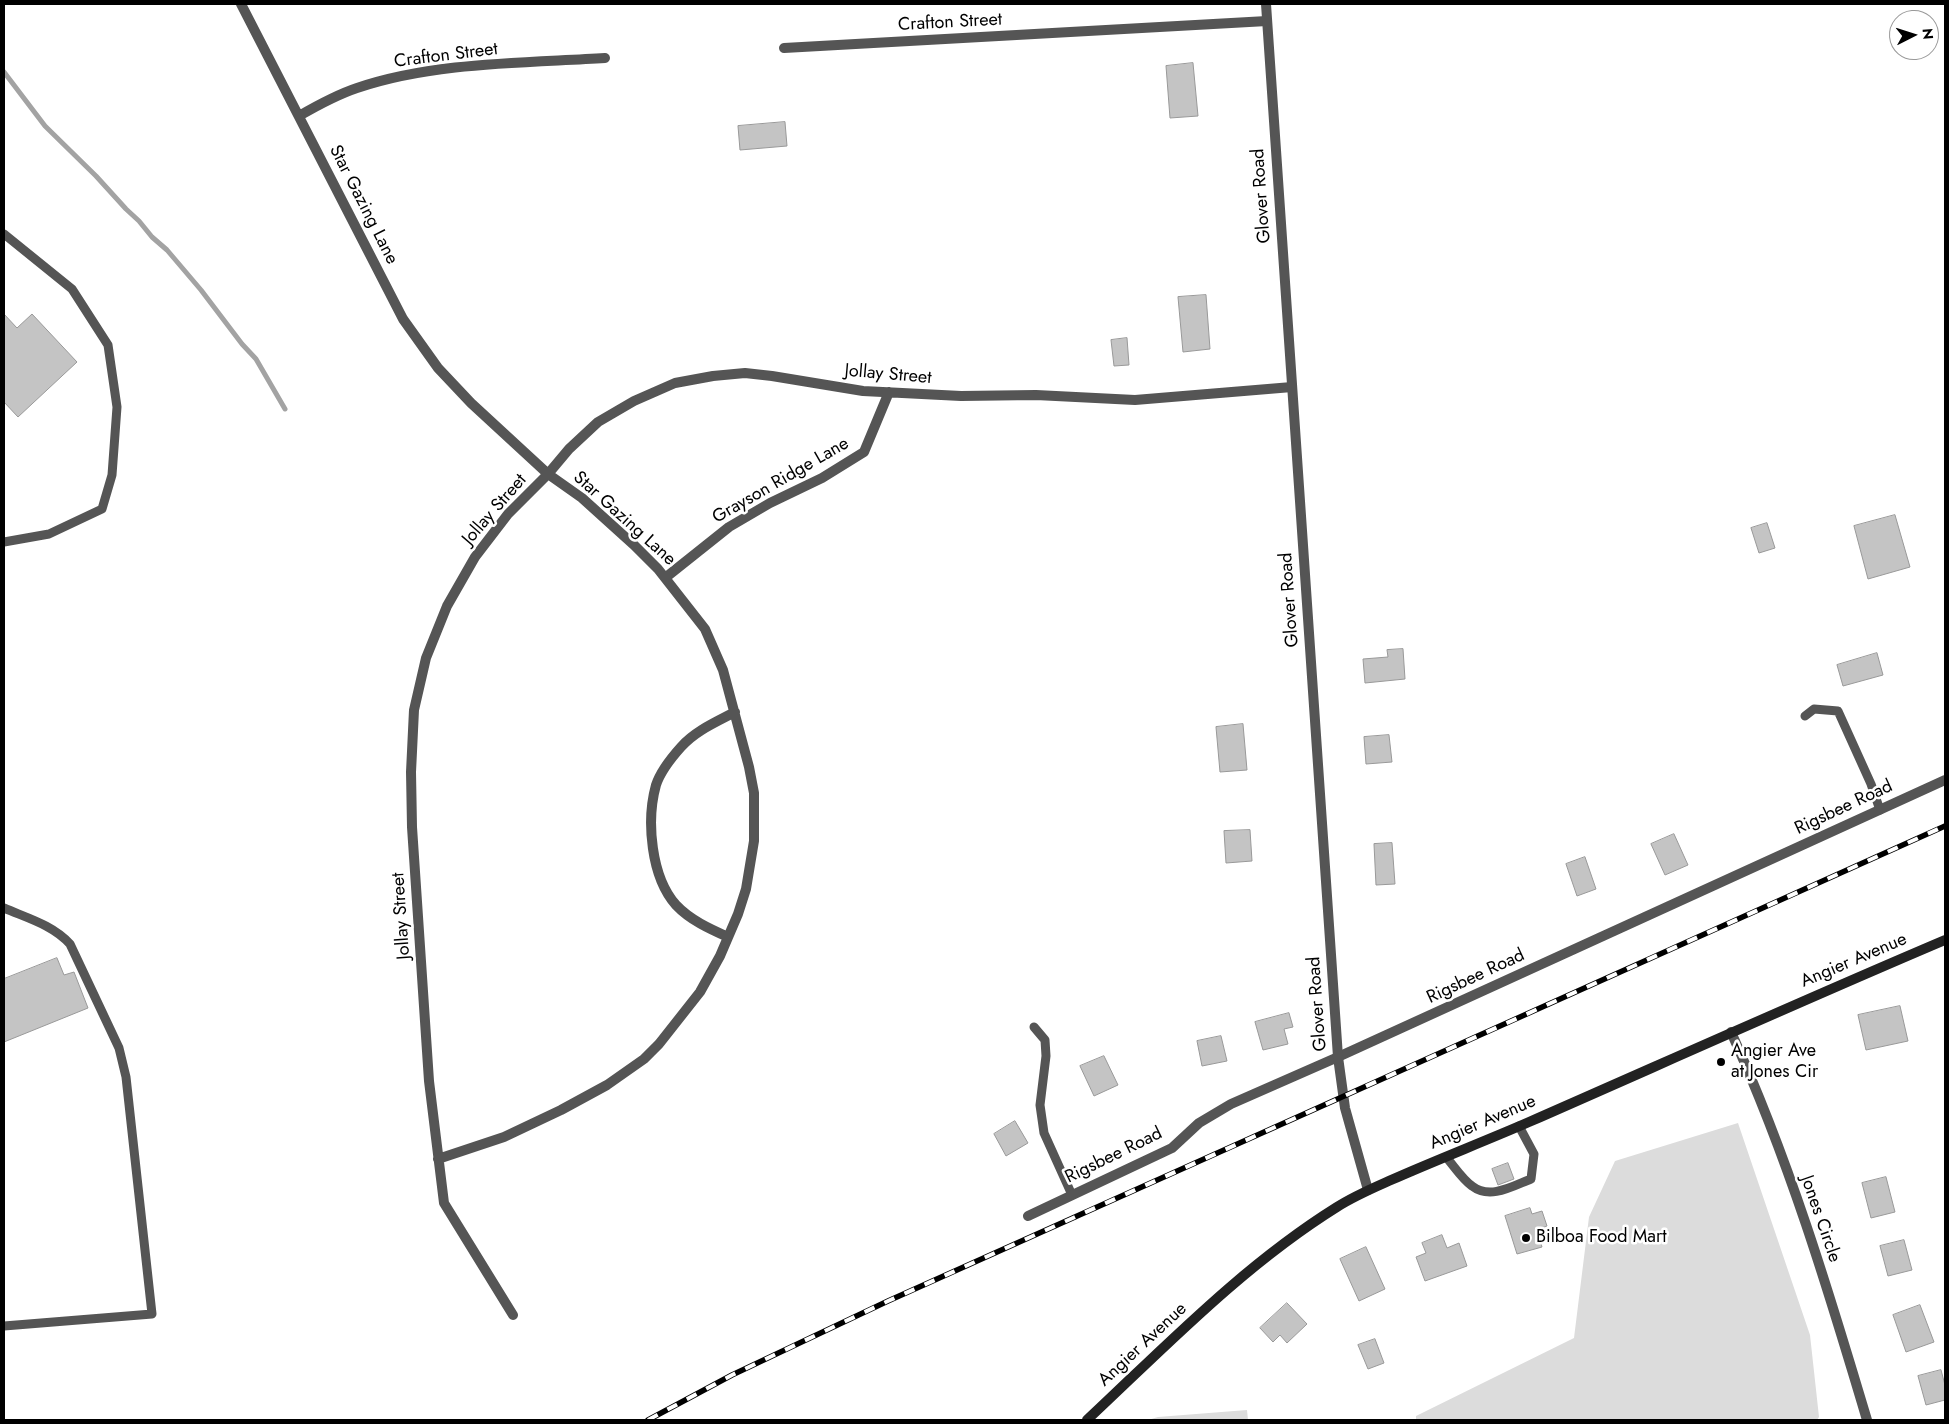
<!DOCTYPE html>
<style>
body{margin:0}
#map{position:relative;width:1949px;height:1424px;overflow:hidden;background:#fff;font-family:Jost,sans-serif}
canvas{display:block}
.frame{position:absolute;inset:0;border:5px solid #000;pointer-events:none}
.north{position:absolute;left:1889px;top:10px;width:50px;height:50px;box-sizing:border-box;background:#fff;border:1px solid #999;border-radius:50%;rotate:85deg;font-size:14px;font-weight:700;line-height:20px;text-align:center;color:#000}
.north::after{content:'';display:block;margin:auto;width:18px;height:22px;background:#000;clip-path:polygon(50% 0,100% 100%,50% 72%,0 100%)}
</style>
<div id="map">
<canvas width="1949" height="1424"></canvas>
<div class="frame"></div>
<div class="north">N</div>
</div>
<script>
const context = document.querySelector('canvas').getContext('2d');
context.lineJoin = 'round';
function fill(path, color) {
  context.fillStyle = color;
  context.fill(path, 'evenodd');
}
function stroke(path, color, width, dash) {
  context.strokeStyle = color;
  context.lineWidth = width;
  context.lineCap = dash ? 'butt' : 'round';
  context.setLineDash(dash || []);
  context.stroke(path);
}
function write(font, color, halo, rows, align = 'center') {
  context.font = font + ' Jost,sans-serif';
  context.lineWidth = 5;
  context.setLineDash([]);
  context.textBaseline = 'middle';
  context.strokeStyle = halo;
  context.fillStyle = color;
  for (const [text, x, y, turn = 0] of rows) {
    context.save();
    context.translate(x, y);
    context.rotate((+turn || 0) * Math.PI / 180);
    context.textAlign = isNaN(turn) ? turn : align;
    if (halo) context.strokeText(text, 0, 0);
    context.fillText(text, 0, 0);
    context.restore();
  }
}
fill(new Path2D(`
 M1738,1123L1810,1335L1819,1417L1817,1420H1416V1416L1574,1338L1589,1217L1615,1161Z
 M1247,1410L1248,1420H1148L1158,1417Z`), '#dcdcdc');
stroke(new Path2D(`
 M4,72L45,126L96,176L126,209L139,221L152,237L167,250L201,290L242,344L256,359L285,409`), '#a3a3a3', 5);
const building = new Path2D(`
 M1193,63L1198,116L1170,118L1166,66Z
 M785,122L787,146L740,150L738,126Z
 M1206,295L1210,349L1183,352L1178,297Z
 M4,314L17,328L32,314L77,362L18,417L4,402Z
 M1127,338L1129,365L1114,366L1111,340Z
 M1895,515L1910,567L1868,579L1854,526Z
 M1767,523L1775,548L1759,553L1751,528Z
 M1403,649L1405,679L1365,683L1363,659L1388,657L1387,650Z
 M1877,653L1883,675L1843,686L1837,665Z
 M1243,724L1247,770L1220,772L1216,727Z
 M1389,735L1392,762L1366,764L1364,737Z
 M1250,830L1252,861L1226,863L1224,831Z
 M1674,834L1688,865L1665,875L1651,844Z
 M1392,843L1395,884L1376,885L1374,844Z
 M1585,857L1596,889L1577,896L1566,864Z
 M57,958L64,975L74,972L88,1008L4,1042V979Z
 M1900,1006L1908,1041L1866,1050L1858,1015Z
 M1289,1013L1293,1027L1284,1029L1288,1044L1263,1050L1255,1022Z
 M1221,1036L1227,1061L1202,1066L1197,1041Z
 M1104,1056L1118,1085L1094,1096L1080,1066Z
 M1015,1121L1028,1143L1006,1156L994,1134Z
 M1508,1163L1514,1179L1498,1185L1492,1169Z
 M1886,1177L1895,1212L1871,1218L1862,1183Z
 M1530,1208L1532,1214L1542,1211L1547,1226L1537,1230L1542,1247L1517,1254L1505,1216Z
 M1442,1235L1447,1248L1459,1243L1467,1266L1425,1281L1416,1257L1426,1253L1422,1243Z
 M1904,1240L1912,1270L1888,1276L1880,1246Z
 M1366,1247L1385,1289L1359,1301L1340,1259Z
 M1287,1303L1307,1324L1287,1343L1280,1335L1273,1342L1260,1328Z
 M1920,1305L1934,1342L1906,1352L1893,1315Z
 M1375,1339L1384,1363L1368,1369L1358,1345Z
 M1941,1370L1945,1385V1400L1926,1405L1918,1376Z`);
fill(building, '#c4c4c4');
stroke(building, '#999', 1);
stroke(new Path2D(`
 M4,234L72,289L108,345L117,407L112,475L102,509L49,534L4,542
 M1805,716L1814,709L1838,711L1871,784L1880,810
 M4,908C27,918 53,925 70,944L119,1048L126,1077L152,1314L4,1326
 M1034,1027L1045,1040L1046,1056L1040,1105L1044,1133L1072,1195
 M1446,1157C1454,1166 1462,1179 1472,1186C1490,1200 1513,1186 1531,1179L1534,1154L1519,1126`), '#555', 9);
stroke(new Path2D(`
 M241,4L403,319L438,368L471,403L548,474L582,498L634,545L658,569L705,629L723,670L749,767L754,793V841L746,889L738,914L720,956L700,992L659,1044L644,1059L607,1085L561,1110L504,1137L438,1159
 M784,48L1267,21
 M299,116C318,105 336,95 357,88C433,62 524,63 605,58
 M665,578L729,527L770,503L822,478L864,452L889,392
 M728,937C710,929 690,920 676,905C651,877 646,821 656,785C660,773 672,757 681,747C695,731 716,722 735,712
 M1731,1032C1788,1157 1828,1289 1867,1420
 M1028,1216L1172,1148L1199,1123L1231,1104L1338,1057L1945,780
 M513,1315L444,1203L429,1081L412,827L411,772L414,710L426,658L447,606L475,557L508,514L548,474L569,449L598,422L634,401L675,383L713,376L745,373L772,376L863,391L961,396L1036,395L1135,400L1292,387`), '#555', 10);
stroke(new Path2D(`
 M1266,4L1338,1057L1345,1108L1368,1190`), '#555', 10);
stroke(new Path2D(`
 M1087,1420C1167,1345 1244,1265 1337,1207C1354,1196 1373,1188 1391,1180C1436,1160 1483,1142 1529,1122C1668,1061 1806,999 1945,940`), '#222', 10);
const rail = new Path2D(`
 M648,1420L732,1375L888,1301L1945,826`);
stroke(rail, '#000', 5.5);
stroke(rail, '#fff', 4, [11]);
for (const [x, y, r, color] of [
 [1721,1062,5,"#000"],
 [1526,1238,5,"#000"]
]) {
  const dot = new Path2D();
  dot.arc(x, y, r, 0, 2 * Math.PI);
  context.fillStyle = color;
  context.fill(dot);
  stroke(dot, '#fff', 2);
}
write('18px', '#000', '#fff', [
 ["Crafton Street",950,23,-3],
 ["Crafton Street",446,56,-7],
 ["Glover Road",1262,196,-94],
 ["Star Gazing Lane",363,205,63],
 ["Jollay Street",888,375,5],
 ["Grayson Ridge Lane",781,481,-30],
 ["Jollay Street",495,510,-49],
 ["Star Gazing Lane",624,519,42],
 ["Glover Road",1290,600,-94],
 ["Rigsbee Road",1844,808,-25],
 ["Jollay Street",402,916,-94],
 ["Angier Avenue",1854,961,-23],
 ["Rigsbee Road",1476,977,-25],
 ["Glover Road",1318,1004,-94],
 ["Angier Avenue",1483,1123,-23],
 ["Rigsbee Road",1114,1156,-26],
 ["Jones Circle",1820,1219,71],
 ["Angier Avenue",1143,1345,-43]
]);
write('18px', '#000', '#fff', [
 ["Angier Ave",1731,1052],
 ["at Jones Cir",1731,1073],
 ["Bilboa Food Mart",1536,1238]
], 'left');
</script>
